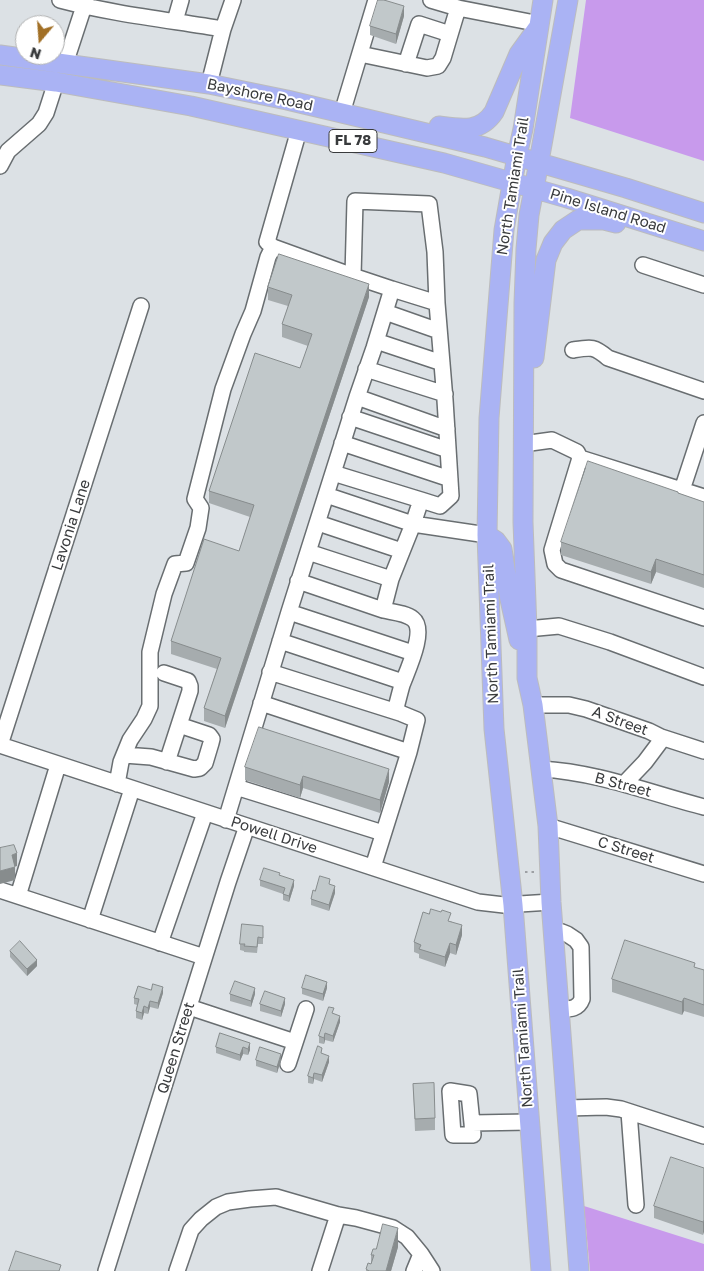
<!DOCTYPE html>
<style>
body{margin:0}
#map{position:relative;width:704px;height:1271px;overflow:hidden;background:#dce1e5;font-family:"Golos Text",sans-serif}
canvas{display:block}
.north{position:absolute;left:15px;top:15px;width:50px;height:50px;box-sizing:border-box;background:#fff;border:1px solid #b0b1b1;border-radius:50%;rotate:198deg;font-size:14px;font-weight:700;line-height:20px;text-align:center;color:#393b3d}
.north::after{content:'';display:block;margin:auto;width:18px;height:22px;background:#a27026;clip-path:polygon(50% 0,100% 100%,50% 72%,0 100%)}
</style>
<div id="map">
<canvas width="704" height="1271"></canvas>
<div class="north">N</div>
</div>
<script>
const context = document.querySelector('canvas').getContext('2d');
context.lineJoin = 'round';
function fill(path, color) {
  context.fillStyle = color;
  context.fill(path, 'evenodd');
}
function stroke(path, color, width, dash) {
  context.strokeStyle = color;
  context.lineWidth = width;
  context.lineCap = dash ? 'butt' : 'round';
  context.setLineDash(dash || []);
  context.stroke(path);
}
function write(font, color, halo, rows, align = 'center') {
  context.font = font + ' "Golos Text",sans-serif';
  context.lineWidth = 4;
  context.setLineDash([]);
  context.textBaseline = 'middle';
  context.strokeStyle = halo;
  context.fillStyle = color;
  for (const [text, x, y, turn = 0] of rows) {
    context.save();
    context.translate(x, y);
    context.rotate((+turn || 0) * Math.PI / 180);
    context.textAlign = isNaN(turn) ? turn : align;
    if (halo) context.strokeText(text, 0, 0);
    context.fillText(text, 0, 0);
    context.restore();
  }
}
fill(new Path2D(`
 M586,0H704V161L570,118Z
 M584,1206L704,1244V1271H590Z`), '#c89aec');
const minor = new Path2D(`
 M60,0C113,14 169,20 223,29
 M431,0L458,8L540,24
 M175,21L181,0
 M360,54L427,68L438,66L443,58L458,8
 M65,64L86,0
 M406,64L419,24L450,34
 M209,84L223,29L233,0
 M342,113L376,0
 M299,130L267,242L273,247L353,276L355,201L429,204L435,252L437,303L445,400L451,496L440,506L421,500L413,524L487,535
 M0,166L8,151L39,124L46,113L56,82
 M643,265L704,285
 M353,276L392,289
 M385,312L439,331
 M376,341L442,363
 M573,350C591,347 594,346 608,358L704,391
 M366,369L445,394
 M357,397L447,429
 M350,417L448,450
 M342,443L450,479
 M523,444L552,440L577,452L580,458L704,497
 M580,458L552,550L555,564L561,570L704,618
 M333,473L421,500
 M682,490L704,423
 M326,495L413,524L391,579L383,610C392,612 406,613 413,619C427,630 407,671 402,685C400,692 398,700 396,708L400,713L417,720L409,752L373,867
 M318,523L402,551
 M308,552L391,579
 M298,581L383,610
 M289,612L413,653
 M527,629L559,626L610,642L704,677
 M280,641L403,682
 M270,672L400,713
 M164,673L188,681L190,686V691L179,725
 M261,703L409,752
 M533,705H569L586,709L649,731L661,737L704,751
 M0,745L478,902L504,905L551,902
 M0,745L141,306
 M124,755L151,757L194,769L200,768L205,763L211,743L212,739L209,735L179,725L167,762
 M541,769C597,772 650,793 704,807
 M117,784L121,762L130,740L144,719L150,706V652L164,594L175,564L186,563L198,528L201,508L195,499L223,389L243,334L253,311L268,257L273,247
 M624,784L645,762L663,738
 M236,787L383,833
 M226,820L289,612L357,397L374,348L392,289L437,303
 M548,826L704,874
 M0,890L204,957
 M18,896L58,765
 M90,920L132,789
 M553,931L562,932L567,934L576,940L581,947L582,999C578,1010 569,1009 559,1009
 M160,943L205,813
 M189,1007L295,1042
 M288,1064L306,1009
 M566,1108L606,1107L621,1109L704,1136
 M629,1112L636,1205
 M472,1123L473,1135H453L450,1091L469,1094L472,1123L529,1122
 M421,1254L432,1271
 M106,1271L228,882L247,826
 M177,1271L191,1230L201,1219L216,1207L228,1202L250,1199L276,1197L338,1215L356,1218L393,1228L407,1237L421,1254L414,1271
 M320,1271L338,1215`);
const major = new Path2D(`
 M568,0L534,189L529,215L526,249L524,303L523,522L527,629V678L533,705L548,826L551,902L579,1271
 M0,55L209,84L287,100L485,147L626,188L704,213
 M0,75L56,82L191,106L444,163L567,198L704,241
 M439,126C461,129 480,133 494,112L519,54L537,29
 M534,358L546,260L553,243L563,230L578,220H604L616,223
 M487,535L496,541L502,549L509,595L519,640
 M541,1271L513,905L494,729L487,535L489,418L504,230L517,156L523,129L543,0`);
stroke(minor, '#696e71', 18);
stroke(major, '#bcbcbd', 21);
stroke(new Path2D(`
 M525,872H536`), '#9da0a4', 2, [2.5, 4]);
stroke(minor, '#fff', 15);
stroke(major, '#aab3f4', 19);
fill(new Path2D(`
 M404,16L396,44L370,35V26Z
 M268,287L369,297L225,728L204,721V708L217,669L171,654V641L239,551L250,517L209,503V491L300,368L308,346L282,337V324L288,306L268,300Z
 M678,493L704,502V588L656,572L651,584L561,555V542Z
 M245,767L389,782L380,813L303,788L300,798L245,780Z
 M280,875L294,886L289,902L283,900V894L260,886V880Z
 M330,885L335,893L329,911L311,905V899L315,891Z
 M451,921L462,935L456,955L450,953L445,967L419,958V954L414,952V942Z
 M263,926V944H258L257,953L244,952V951L240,950V944Z
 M10,951L37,966L27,976L10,957Z
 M695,968L704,970V1017L684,1011L682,1015L612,992V979Z
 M302,988H327L323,1001L302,994Z
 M163,993L158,1009L150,1007L148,1014L144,1013L142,1020L136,1018V1011L137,1005L134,1004V998Z
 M230,994H255L251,1007L230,1001Z
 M260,1004H285L281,1017L260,1011Z
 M334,1014L340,1022L333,1042L325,1040L324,1044L319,1043V1036Z
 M220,1033L250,1050L248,1055L243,1054L240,1061L216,1053V1047Z
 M322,1053L329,1062L322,1082L314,1079L313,1084L308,1083V1076Z
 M256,1060H281L277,1073L256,1066Z
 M413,1084L435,1118V1130L415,1131Z
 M704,1168L703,1235L654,1218V1206Z
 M398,1247L391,1271H366V1269L371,1264V1255L376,1249Z`), '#a6acae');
fill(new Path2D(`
 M404,6V16L396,44V34Z
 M369,284V297L225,728V716Z
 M656,559V572L651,584V572Z
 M389,769V782L380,813V800Z
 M303,776V788L300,798V785Z
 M17,853V866L12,867V855Z
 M15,867V880L0,884V871Z
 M294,880V886L289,902V896Z
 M335,886V893L329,911V905Z
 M462,925V935L456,955V945Z
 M450,943V953L445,967V957Z
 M37,960V966L27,976V969Z
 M327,982V988L323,1001V994Z
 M163,987V993L158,1009V1003Z
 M255,988V994L251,1007V1001Z
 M285,998V1004L281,1017V1011Z
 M684,998V1011L682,1015V1002Z
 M150,1001V1007L148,1014V1008Z
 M144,1006V1013L142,1020V1013Z
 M340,1016V1022L333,1042V1036Z
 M325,1033V1040L324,1044V1038Z
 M250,1043V1050L248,1055V1049Z
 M243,1047V1054L240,1061V1055Z
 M281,1054V1060L277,1073V1067Z
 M329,1056V1062L322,1082V1075Z
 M314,1073V1079L313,1084V1078Z
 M704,1220V1232L703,1235V1222Z
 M398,1228V1247L391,1271H386Z`), '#878c8d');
const building = new Path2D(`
 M378,0H384L404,6L396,34L370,26Z
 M279,254L369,284L225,716L204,708L221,658L171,641L204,539L239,551L254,505L209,491L255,353L300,368L312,334L282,324L292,295L268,287Z
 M588,461L678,492V493L704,502V575L656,559L651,572L561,542Z
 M259,727L389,769L380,800L303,776L300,785L245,767Z
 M14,845L17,853L12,855L15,867L0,871V848Z
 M264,868L280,873L279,875L294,880L289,896L283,894L285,888L260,880Z
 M320,876L330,879L329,884L335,886L329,905L311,899L313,890L315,891Z
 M431,909L441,912L442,910L451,913L448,921L462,925L456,945L450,943L445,957L419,949L421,945L414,942L423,912L429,914Z
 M242,924L263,926V938L258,937L257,947L244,946L245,944H240Z
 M625,940L695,963L694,967L704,970V1005L684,998L682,1002L612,979Z
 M20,941L37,960L27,969L10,951Z
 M306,975L327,982L323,994L302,988Z
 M235,981L255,988L251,1001L230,994Z
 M153,984L163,987L158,1003L150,1001L148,1008L144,1006L142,1013L136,1011L139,999L134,998L138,986L151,990Z
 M265,991L285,998L281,1011L260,1004Z
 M329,1007L334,1008L332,1013L340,1016L333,1036L325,1033L324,1038L319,1036Z
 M220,1033L250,1043L248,1049L243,1047L240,1055L216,1047Z
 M318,1046L322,1048L321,1053L329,1056L322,1075L314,1073L313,1078L308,1076Z
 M260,1047L281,1054L277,1067L256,1060Z
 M434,1083L435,1118L415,1119L413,1084Z
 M671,1157L704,1168V1220L703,1222L654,1206Z
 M383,1224L398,1228L386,1271H369L366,1269L368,1263L371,1264L374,1255H371L373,1249H376Z
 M16,1251L61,1265L59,1271H9Z`);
fill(building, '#c1c8ca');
stroke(building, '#878c8d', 1);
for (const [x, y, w] of [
 [353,141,48]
]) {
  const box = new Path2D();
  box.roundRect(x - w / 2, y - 11.5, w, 23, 4);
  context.fillStyle = '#fff';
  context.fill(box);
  stroke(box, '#393b3d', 1);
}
write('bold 14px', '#393b3d', null, [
 ["FL 78",353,141]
]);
write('15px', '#393b3d', '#fff', [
 ["Bayshore Road",260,95,12],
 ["North Tamiami Trail",513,186,-81],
 ["Pine Island Road",608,211,17],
 ["Lavonia Lane",71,525,-72],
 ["North Tamiami Trail",491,634,-92],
 ["A Street",620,721,20],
 ["B Street",623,785,15],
 ["Powell Drive",274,835,18],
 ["C Street",626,850,17],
 ["North Tamiami Trail",523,1038,-94],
 ["Queen Street",176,1048,-73]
]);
</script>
